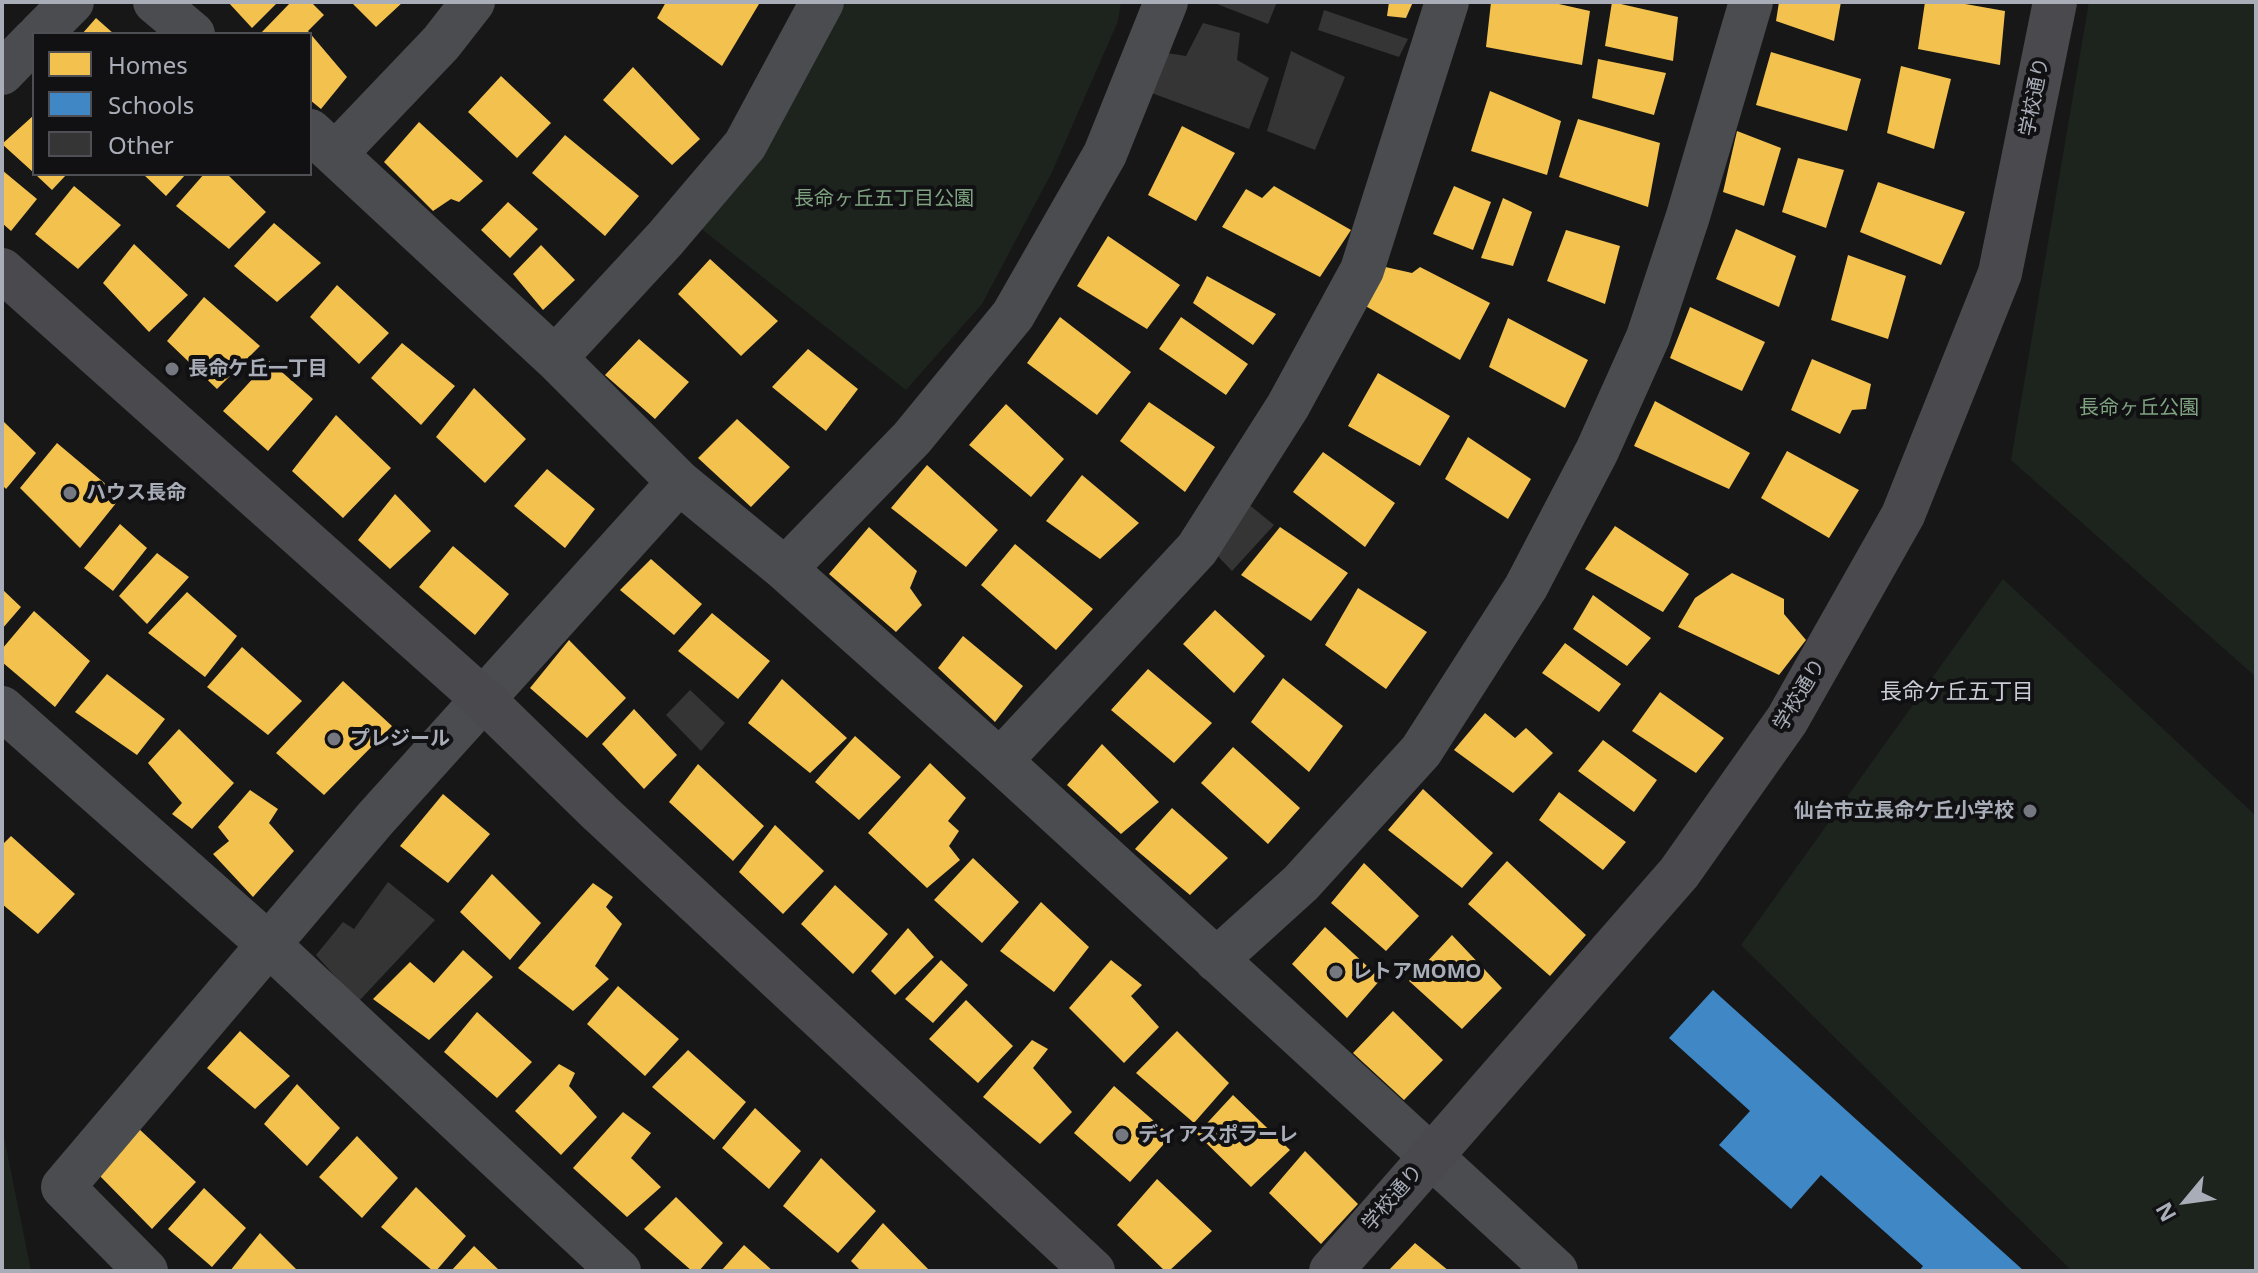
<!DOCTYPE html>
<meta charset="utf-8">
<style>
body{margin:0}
#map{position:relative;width:2258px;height:1273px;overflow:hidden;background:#171717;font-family:"Noto Sans",sans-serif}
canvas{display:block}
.frame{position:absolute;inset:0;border:4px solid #a8adb8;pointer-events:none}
.legend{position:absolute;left:32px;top:32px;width:280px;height:144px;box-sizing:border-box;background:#111113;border:2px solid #4d4f55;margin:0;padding:10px 14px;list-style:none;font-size:24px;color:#a8adb8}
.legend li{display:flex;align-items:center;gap:16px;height:40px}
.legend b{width:40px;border:2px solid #4d4f55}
.north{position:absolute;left:2146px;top:1161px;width:80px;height:80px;-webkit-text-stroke:6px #111113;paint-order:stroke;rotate:241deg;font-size:22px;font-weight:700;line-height:32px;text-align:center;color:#a8adb8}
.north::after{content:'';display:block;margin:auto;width:28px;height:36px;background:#a8adb8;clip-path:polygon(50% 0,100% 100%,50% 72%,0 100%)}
</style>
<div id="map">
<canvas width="2258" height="1273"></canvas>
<div class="frame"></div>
<ul class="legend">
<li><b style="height:22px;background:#f2c14e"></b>Homes</li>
<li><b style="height:22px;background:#3f88c5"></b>Schools</li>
<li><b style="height:22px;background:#353536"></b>Other</li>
</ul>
<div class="north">N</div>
</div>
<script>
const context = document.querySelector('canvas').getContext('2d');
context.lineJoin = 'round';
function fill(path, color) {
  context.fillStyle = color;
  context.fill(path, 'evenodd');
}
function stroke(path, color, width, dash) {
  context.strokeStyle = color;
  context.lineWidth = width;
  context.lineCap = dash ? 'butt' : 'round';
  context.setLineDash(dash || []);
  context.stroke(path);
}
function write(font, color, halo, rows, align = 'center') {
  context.font = font + ' "Noto Sans","Noto Sans JP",sans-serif';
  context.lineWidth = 8;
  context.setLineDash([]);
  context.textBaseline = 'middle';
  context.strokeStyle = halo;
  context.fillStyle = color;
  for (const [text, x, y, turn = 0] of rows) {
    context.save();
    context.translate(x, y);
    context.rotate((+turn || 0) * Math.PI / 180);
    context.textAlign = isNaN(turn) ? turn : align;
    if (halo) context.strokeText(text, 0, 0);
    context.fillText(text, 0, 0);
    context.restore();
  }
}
fill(new Path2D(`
 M835,2H1121L1118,21L1052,172L982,304L906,390L699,227Z
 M2089,2H2256V677L2011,460Z
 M2003,579L2256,816V1271H2072L1741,945Z
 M2,1127L31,1271H2Z`), '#1d241e');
fill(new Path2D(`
 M228,2H278L252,28Z
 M291,2H311L324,15L308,31L347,77L321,109L310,100V34H260Z
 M351,2H403L376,27Z
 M666,2H756L759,4L722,66L657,18Z
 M1389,2H1413L1406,18L1387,16Z
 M1491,2H1550L1590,11L1582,65L1486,47Z
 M1612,2L1678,17L1673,61L1605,46Z
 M1779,2H1841L1834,41L1776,21Z
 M1925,2H1954L2005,11L2000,65L1918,49Z
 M96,18L114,34H82Z
 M1771,52L1861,79L1847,131L1756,105Z
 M1598,59L1666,73L1654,115L1592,98Z
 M1901,66L1951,79L1934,149L1887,133Z
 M633,67L700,139L672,165L603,100Z
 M501,76L551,123L517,158L468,112Z
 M1490,91L1561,121L1547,175L1471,151Z
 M34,115V173L2,144Z
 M1578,119L1660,143L1648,207L1559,177Z
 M419,122L483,181L459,202L451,199L433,211L384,162Z
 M1182,126L1235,153L1196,221L1148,195Z
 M1737,131L1781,148L1764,206L1723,192Z
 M565,135L639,196L605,236L532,173Z
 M1798,158L1844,170L1826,228L1782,212Z
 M2,170L37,199L11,231L2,223Z
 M35,174H67L52,190Z
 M143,174H186L166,196Z
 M204,174H227L266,212L229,249L176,206Z
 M1878,182L1965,212L1941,265L1860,232Z
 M74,186L121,225L78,269L35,234Z
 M1274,186L1351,230L1320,277L1222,227L1246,189L1262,198Z
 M1454,186L1491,202L1473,250L1433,234Z
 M1503,198L1532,212L1513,266L1481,258Z
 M508,202L538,229L510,258L481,230Z
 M274,223L321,263L277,302L234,266Z
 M1736,229L1796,256L1779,307L1716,279Z
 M1566,230L1620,246L1605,304L1547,281Z
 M1108,236L1180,285L1147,329L1077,286Z
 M134,244L188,295L149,332L103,283Z
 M541,245L575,280L543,310L513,274Z
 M1848,255L1906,276L1888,339L1831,320Z
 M710,259L778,321L741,356L678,294Z
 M1381,266L1412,273L1420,267L1490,303L1460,360L1362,304Z
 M1207,276L1276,314L1253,345L1193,303Z
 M337,285L389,333L359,364L310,317Z
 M204,297L260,346L217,389L167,341Z
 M1690,307L1765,342L1742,391L1670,358Z
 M1060,317L1131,372L1097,415L1027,363Z
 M1181,317L1248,364L1226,395L1159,349Z
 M1508,318L1588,360L1565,408L1489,367Z
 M639,339L689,382L655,419L605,375Z
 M402,343L455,386L421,425L371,378Z
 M808,349L858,389L826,431L772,387Z
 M1812,359L1871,384L1866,409L1852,410L1840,434L1791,410Z
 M269,361L313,399L268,451L223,411Z
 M1378,373L1450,416L1420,466L1348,426Z
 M474,388L526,439L485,483L436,437Z
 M1655,401L1750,453L1729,489L1634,446Z
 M1149,402L1215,447L1185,492L1120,441Z
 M1006,404L1064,459L1031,497L969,445Z
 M336,415L391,468L343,518L292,471Z
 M737,419L790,467L751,507L698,458Z
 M2,420L36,453L6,489L2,485Z
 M1468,437L1531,479L1508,519L1445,479Z
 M57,443L121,497L80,548L20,488Z
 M1787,451L1859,490L1829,538L1761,498Z
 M1323,452L1395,503L1365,547L1293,492Z
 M927,465L998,530L966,567L891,508Z
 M547,469L595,509L565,548L514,506Z
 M1082,475L1139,523L1100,559L1046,521Z
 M395,494L431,531L390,569L358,540Z
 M120,524L147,548L113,591L84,568Z
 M1615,526L1689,574L1663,612L1585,569Z
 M869,527L917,571L910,588L922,605L896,632L829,574Z
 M1280,527L1348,573L1311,621L1241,575Z
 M1015,544L1093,609L1056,650L981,585Z
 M453,546L509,594L475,635L419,587Z
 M157,553L189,577L147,624L119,596Z
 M651,559L702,604L674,635L620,590Z
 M1732,573L1784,599V614L1806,640L1779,675L1678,627L1695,598Z
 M1358,588L1427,632L1386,689L1325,645Z
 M2,589L21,607L2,629Z
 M187,592L237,636L205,677L148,633Z
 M1593,595L1651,638L1627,666L1573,629Z
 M1215,610L1265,656L1234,693L1183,644Z
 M34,611L90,661L55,707L2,662V649Z
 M712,613L770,661L738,699L678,651Z
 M963,636L1023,686L995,722L938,668Z
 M569,640L626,698L587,738L530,688Z
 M1565,643L1621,684L1599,712L1542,673Z
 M242,647L302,701L268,735L207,687Z
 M1148,669L1212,723L1174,763L1111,710Z
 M107,674L165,719L137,755L75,712Z
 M1283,678L1343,726L1309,772L1251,722Z
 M782,679L847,738L810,773L748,723Z
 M343,681L392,726L324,795L276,753Z
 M1660,692L1724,738L1696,773L1632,731Z
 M634,709L677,755L644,789L602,744Z
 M1485,713L1515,738L1526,728L1553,753L1513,793L1454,750Z
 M179,729L234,783L192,829L172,814L182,803L148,763Z
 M855,736L901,777L859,820L815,782Z
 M1603,740L1657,780L1634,812L1578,771Z
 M1102,744L1159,802L1121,834L1067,785Z
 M1233,747L1300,808L1268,844L1201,783Z
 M930,763L966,798L948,821L959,831L949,846L960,860L927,888L868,833Z
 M698,764L764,826L733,861L669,802Z
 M1423,789L1493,853L1462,888L1388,830Z
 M250,790L278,809L269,823L294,851L253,897L213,854L229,841L218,827Z
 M1559,792L1626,842L1603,870L1539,820Z
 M443,794L490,834L448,883L400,846Z
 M1172,808L1228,858L1190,895L1135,849Z
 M775,825L824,871L783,914L739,872Z
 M11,836L75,894L38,934L2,904V845Z
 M973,858L1019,902L982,943L934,900Z
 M1507,861L1586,935L1550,976L1468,904Z
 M1364,863L1419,916L1386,951L1331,903Z
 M492,874L541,923L510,960L460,912Z
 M593,883L613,897L606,907L622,924L595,966L609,979L573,1011L518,968Z
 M835,885L888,934L853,974L801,924Z
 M1041,902L1089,947L1054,992L1000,951Z
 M1325,927L1381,979L1347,1018L1292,964Z
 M908,928L934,957L895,995L871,971Z
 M1452,935L1502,988L1462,1029L1409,981Z
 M463,950L493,977L429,1040L373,999L410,962L434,983Z
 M941,960L968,985L933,1023L905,999Z
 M1111,960L1142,985L1131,996L1159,1027L1124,1063L1069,1008Z
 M618,986L679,1039L645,1076L587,1024Z
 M966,1000L1013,1046L978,1083L929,1039Z
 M1393,1011L1443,1060L1404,1100L1353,1053Z
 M477,1012L532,1062L497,1098L444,1052Z
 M240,1031L290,1076L255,1109L207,1068Z
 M1177,1031L1229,1083L1194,1123L1136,1073Z
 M1032,1040L1048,1049L1033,1068L1072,1112L1040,1144L983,1097Z
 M688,1050L746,1102L714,1140L652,1087Z
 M559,1064L575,1073L569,1086L597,1117L561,1155L515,1111Z
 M297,1084L340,1128L307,1166L264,1124Z
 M1114,1086L1171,1136L1130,1182L1074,1133Z
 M1233,1095L1290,1150L1251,1187L1197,1134Z
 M755,1108L801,1151L769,1189L722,1148Z
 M623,1112L651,1133L631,1158L661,1187L627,1217L573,1168Z
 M138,1128L196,1182L152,1229L98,1174Z
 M357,1136L398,1178L362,1218L319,1177Z
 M1305,1151L1358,1204L1321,1244L1269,1193Z
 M821,1158L876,1211L838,1253L783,1206Z
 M1157,1179L1212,1231L1169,1271H1165L1117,1225Z
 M416,1187L466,1236L436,1271H433L381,1227Z
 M204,1188L246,1228L212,1267L168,1229Z
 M676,1197L723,1243L699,1271H692L644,1229Z
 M883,1223L930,1271H861L851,1261Z
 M260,1233L298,1271H230Z
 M1415,1243L1449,1271H1388Z
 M744,1245L773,1271H721Z
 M474,1246L500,1271H451Z`), '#f2c14e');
fill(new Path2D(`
 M1713,990L2024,1271H1919L1923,1266L1821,1175L1791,1209L1719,1145L1750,1111L1669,1038Z`), '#3f88c5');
fill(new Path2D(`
 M1212,2H1277L1268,24Z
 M1324,10L1408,39L1399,57L1318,30Z
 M1203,23L1240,33L1237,60L1269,78L1249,129L1149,92L1161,52L1186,56Z
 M1291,51L1345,77L1315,150L1267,131Z
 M1247,503L1274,525L1232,571L1214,552Z
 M690,690L725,723L701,751L666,715Z
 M388,882L435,920L358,1002L316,955L343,922L354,929Z`), '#353536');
stroke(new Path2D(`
 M155,2L193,34
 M40,34L72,2
 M2,73L34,40
 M310,131L555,358L679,482L785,569L1000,761L1556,1271
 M336,153L441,43L473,2
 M555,358L665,239L745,145L822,2
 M785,569L912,438L1013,315L1105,154L1166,2
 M2,708L267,943L619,1271
 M1000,761L1197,549L1288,406L1362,270L1447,2
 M1216,960L1301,883L1421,751L1526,587L1597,451L1648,337L1688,216L1751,2
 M146,1271L63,1187L375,819L679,482`), '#4b4c50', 44);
stroke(new Path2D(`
 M2,270L484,700L600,813L1093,1271
 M1331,1271L1679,873L1787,720L1903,515L2000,273L2055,2`), '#4a4a4e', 44);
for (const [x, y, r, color] of [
 [172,369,8,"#757880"],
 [70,493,8,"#757880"],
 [334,739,8,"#757880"],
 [2030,811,8,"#757880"],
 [1336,972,8,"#757880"],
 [1122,1135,8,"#757880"]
]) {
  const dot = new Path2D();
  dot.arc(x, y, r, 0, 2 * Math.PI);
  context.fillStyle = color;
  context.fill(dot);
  stroke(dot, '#111113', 3);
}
write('20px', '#a8adb8', '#111113', [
 ["学校通り",2035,97,-79],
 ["学校通り",1800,695,-59],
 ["学校通り",1393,1198,-49]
]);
write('20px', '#7fa381', '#111113', [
 ["長命ヶ丘五丁目公園",884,199],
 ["長命ヶ丘公園",2139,408]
]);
write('bold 20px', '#a8adb8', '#111113', [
 ["長命ケ丘一丁目",188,369],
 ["ハウス長命",86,493],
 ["プレジール",350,739],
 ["仙台市立長命ケ丘小学校",2014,811,"right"],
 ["レトアMOMO",1352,972],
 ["ディアスポラーレ",1138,1135]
], 'left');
write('22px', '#c9ccd4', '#111113', [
 ["長命ケ丘五丁目",1957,693]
]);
</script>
